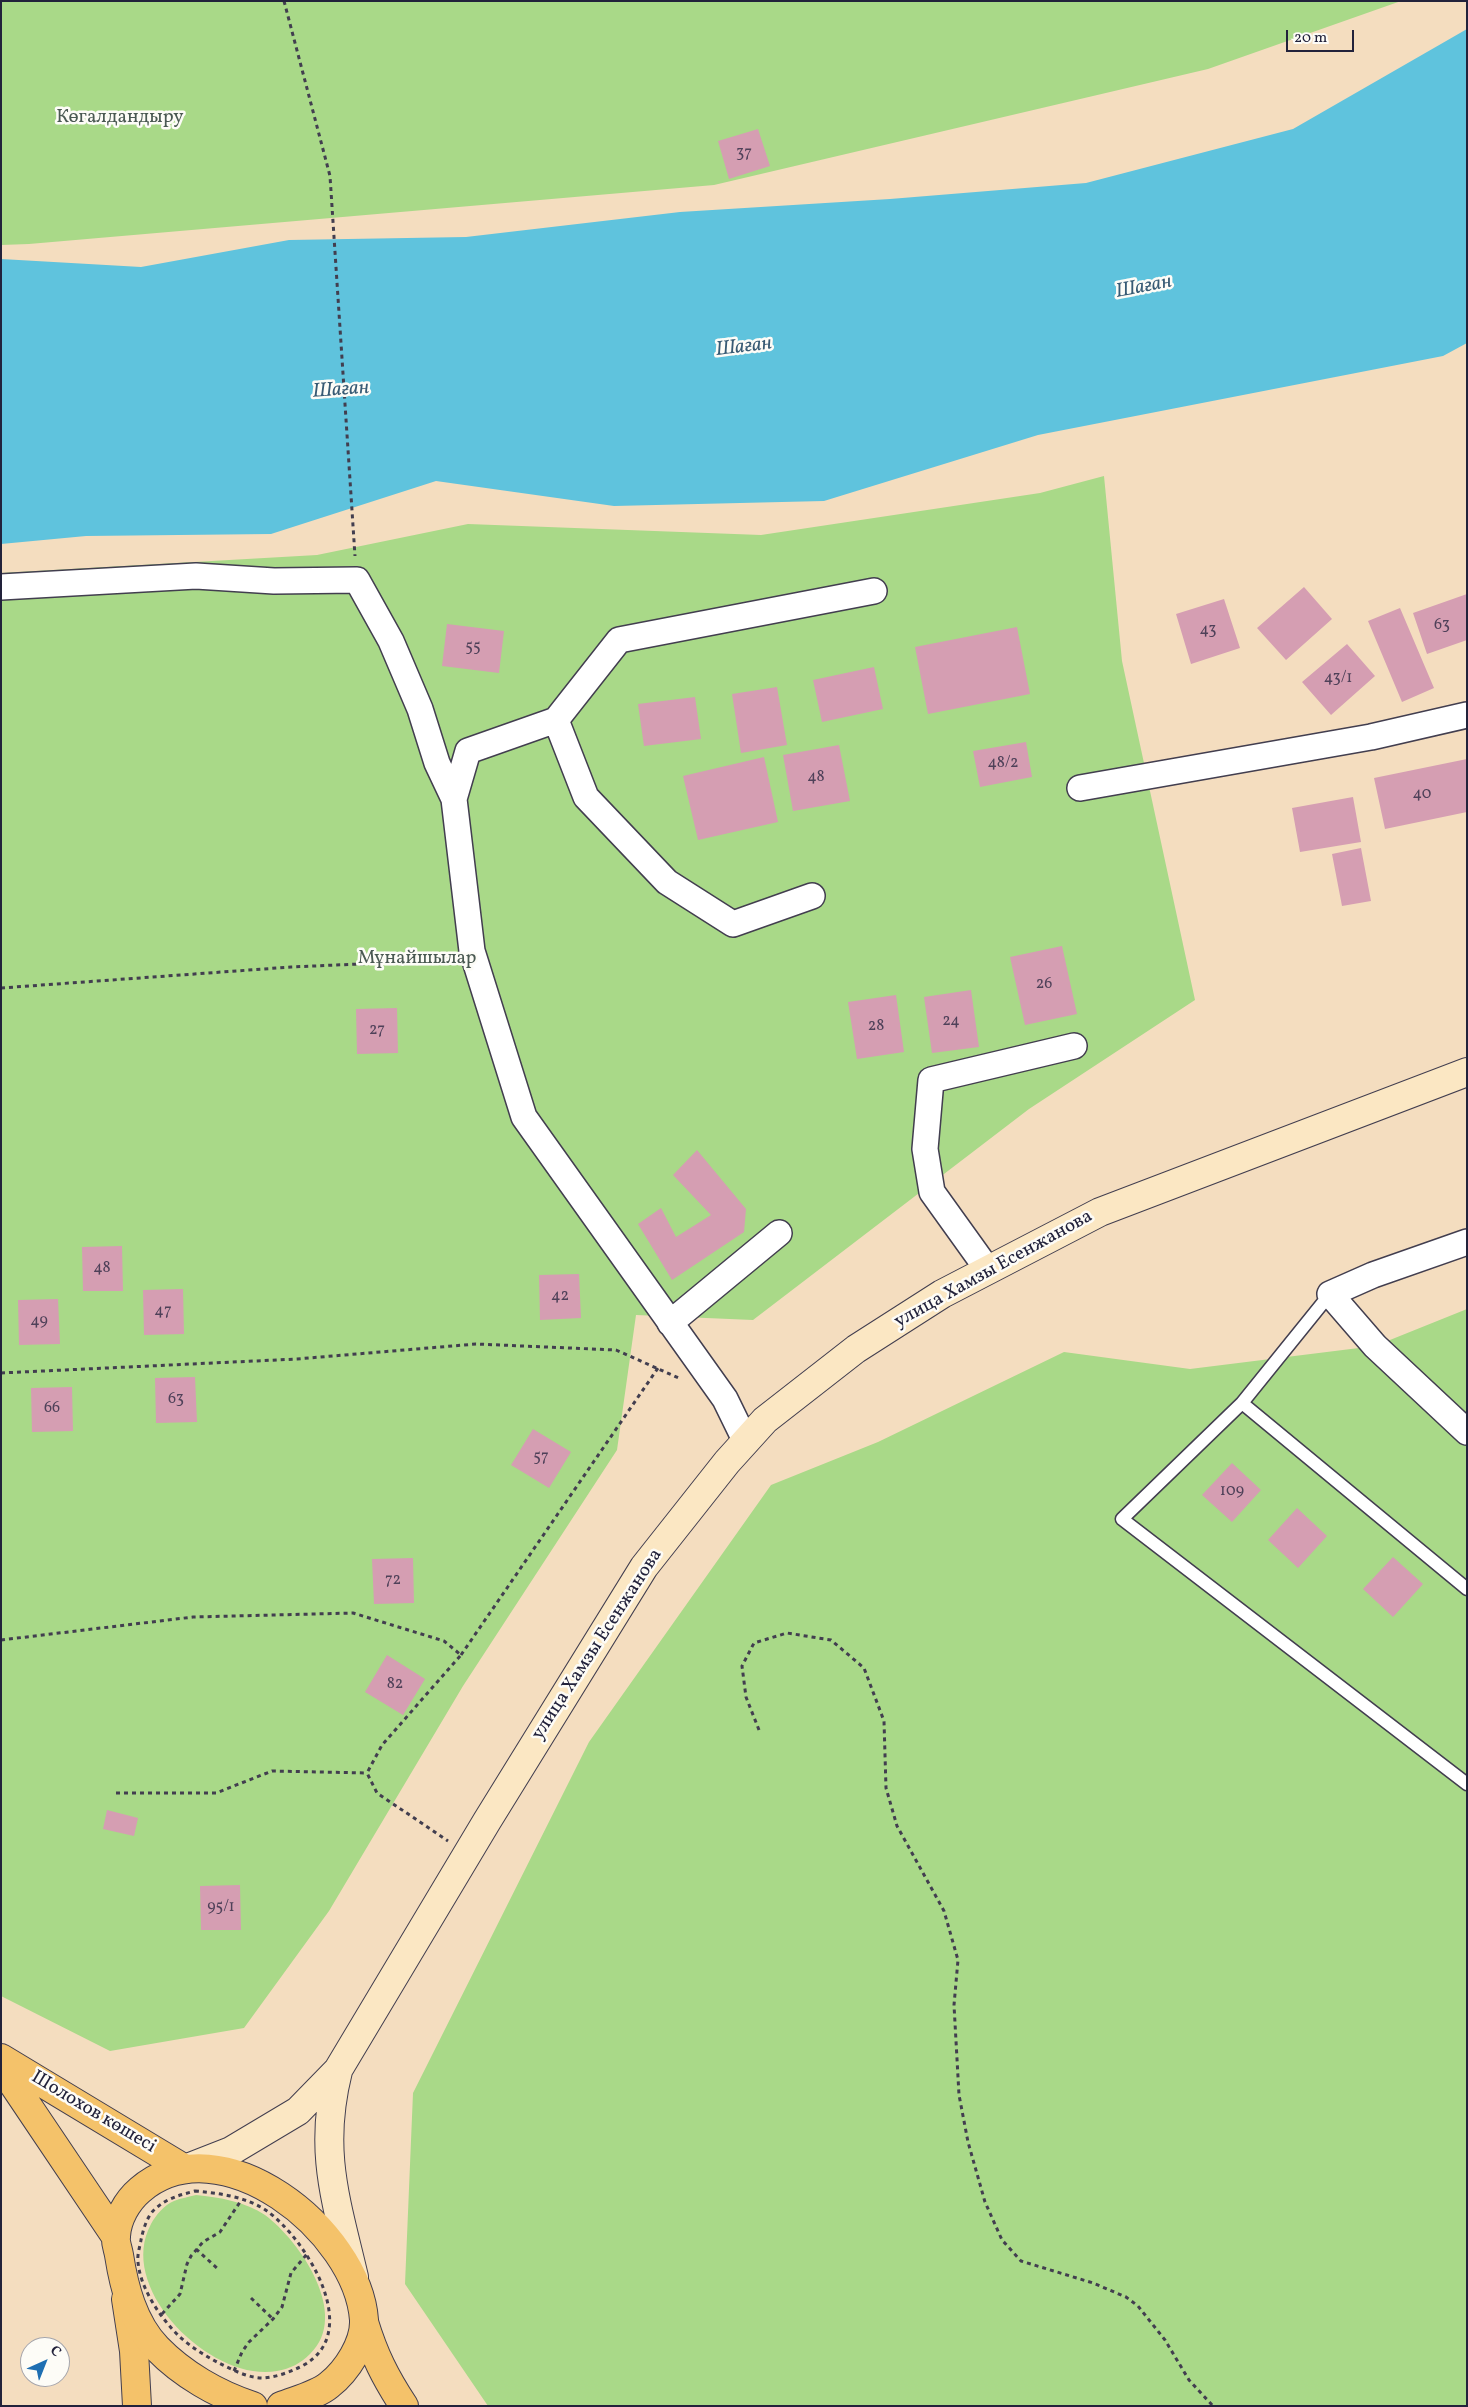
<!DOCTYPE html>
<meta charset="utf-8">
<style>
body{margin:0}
#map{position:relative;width:1468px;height:2407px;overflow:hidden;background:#f4ddbf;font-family:Vollkorn,serif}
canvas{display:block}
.frame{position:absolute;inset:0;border:2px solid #22223b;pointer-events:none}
.north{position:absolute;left:20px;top:2337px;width:50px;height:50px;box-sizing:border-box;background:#fdfcf7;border:1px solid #a5a5ac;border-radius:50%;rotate:44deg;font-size:14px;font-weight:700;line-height:20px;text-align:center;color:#22223b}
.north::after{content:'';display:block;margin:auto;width:18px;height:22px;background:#1f6fb2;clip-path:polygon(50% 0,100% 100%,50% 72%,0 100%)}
.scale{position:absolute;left:1286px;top:30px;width:68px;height:22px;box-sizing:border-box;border:2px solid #22223b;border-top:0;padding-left:6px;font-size:15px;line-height:18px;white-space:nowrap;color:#22223b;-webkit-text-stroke:4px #fdfcf7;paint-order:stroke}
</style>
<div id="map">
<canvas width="1468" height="2407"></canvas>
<div class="frame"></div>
<div class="north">С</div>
<div class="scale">20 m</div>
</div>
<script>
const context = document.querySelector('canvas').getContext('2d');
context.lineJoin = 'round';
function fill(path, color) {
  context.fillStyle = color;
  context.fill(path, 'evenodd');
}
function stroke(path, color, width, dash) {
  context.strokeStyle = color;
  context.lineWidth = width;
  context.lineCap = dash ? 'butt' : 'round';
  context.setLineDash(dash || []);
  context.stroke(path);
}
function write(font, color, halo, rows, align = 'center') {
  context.font = font + ' Vollkorn,serif';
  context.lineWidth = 5;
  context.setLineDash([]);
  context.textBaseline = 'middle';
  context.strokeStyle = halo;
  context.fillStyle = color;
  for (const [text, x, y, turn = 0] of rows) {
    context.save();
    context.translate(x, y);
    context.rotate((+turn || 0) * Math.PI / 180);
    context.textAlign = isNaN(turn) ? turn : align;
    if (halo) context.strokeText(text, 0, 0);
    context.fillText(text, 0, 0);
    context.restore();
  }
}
fill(new Path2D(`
 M1,1H1401L1208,69L714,185L29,244L1,245Z
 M1104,476L1122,661L1195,1000L1029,1109L753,1320L636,1315L617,1450L463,1686L329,1911L244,2028L110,2051L1,1996V573L317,555L468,524L761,535L1040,493Z
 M1467,1309V2406H488L405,2284L413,2093L589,1742L771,1485L878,1442L1064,1352L1190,1369L1375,1346Z
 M196,2195C219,2197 246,2202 265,2215C300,2241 351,2315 310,2354C301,2363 290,2369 277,2371C213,2383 115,2290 151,2224C156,2215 164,2205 174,2201C181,2198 189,2197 196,2195Z`), '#a9d988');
fill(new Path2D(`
 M1467,29V343L1443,356L1038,435L824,501L614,506L436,481L271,534L86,536L1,544V259L141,267L289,240L466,237L680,212L890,199L1086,183L1293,129Z`), '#5fc3dd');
fill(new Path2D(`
 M758,129L770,166L729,179L718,141Z
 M1304,587L1332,619L1286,660L1257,628Z
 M1467,594V640L1427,654L1413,613Z
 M1224,599L1240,648L1191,664L1176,614Z
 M1400,608L1434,688L1402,702L1368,621Z
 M447,624L504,631L499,673L442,666Z
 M1017,627L1030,694L928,714L915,647Z
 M1347,644L1375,676L1331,715L1302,682Z
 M874,667L883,709L822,722L813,680Z
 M777,687L787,745L741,753L732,694Z
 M695,697L701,739L644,746L638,704Z
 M1026,742L1032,777L980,787L973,751Z
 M839,745L850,801L793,811L783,755Z
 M764,757L778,822L698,840L683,776Z
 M1467,759V812L1385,829L1374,778Z
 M1353,797L1361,842L1300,852L1292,808Z
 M1361,848L1371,901L1342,906L1332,854Z
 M1062,946L1077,1014L1025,1025L1010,957Z
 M971,990L979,1047L932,1053L924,997Z
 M896,995L904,1052L857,1059L848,1002Z
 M397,1008L398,1053L357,1054L356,1009Z
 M697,1150L746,1209L744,1232L672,1280L638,1224L661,1208L676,1237L711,1215L673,1175Z
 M122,1246L123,1291H83L82,1247Z
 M579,1274L581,1318L540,1320L539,1275Z
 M183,1289L184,1334L144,1335L143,1290Z
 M58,1299L60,1344L19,1345L18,1300Z
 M195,1377L197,1422L156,1423L155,1378Z
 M72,1387L73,1431L32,1432L31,1388Z
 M533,1429L571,1452L549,1488L511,1465Z
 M1232,1463L1261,1490L1232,1522L1202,1495Z
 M1297,1508L1327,1536L1298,1568L1268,1540Z
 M1393,1557L1423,1584L1393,1617L1363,1589Z
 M413,1558L414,1603L374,1604L372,1559Z
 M387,1655L425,1679L403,1715L365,1692Z
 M107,1810L138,1818L134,1836L103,1829Z
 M240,1885L241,1930H201L200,1886Z`), '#d59eb2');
const lane = new Path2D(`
 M1330,1294L1242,1403L1122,1519L1467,1784
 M1242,1403L1467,1589`);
const street = new Path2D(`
 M1,587L196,576L274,581L357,580L391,641L420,709L437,763L454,799
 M556,720L586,797L667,882L733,924L812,896
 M1080,788L1371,737L1467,715
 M1467,1242L1373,1275L1330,1294L1375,1346L1467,1432
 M988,1270L932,1192L925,1149L931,1080L1074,1046
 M670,1323L779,1233
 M746,1442L725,1399L524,1117L472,951L454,799L468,751L556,720L619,640L874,591`);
const secondary = new Path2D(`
 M338,2071C318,2151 336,2200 354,2277
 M185,2169L231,2151L298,2111L338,2070L487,1821L644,1567L727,1462L765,1420L856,1349L942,1294L1100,1212L1467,1072`);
const primary = new Path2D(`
 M126,2299L134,2351L137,2406`);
const highway = new Path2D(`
 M1,2058L185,2169
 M1,2066L116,2237
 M364,2322C374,2355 385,2377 404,2406
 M253,2406C218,2395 182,2374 157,2348C133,2323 124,2287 119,2255C118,2249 115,2242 116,2236C117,2219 127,2201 140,2190C220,2121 358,2231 364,2320C365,2343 347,2371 329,2385C317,2395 296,2400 281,2406`);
stroke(lane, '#423e4f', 15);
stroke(street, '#423e4f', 28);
stroke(secondary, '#423e4f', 30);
stroke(primary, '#423e4f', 30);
stroke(highway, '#423e4f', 30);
stroke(new Path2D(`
 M284,1L330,176L355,556
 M1,988L291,967L451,960
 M1,1373L297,1359L476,1344L616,1350L681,1379
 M1,1640L193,1617L353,1613L444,1641L461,1655L382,1745L367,1773L377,1793L448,1841
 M461,1655L658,1368
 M759,1730L746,1697L742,1666L754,1643L787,1633L831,1640L864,1668L884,1721L886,1788L897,1826L944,1911L958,1960L954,2005L959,2095L968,2142L985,2202L1002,2240L1021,2261L1093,2283L1126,2297L1138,2306L1165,2340L1189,2380L1213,2406
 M116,1793H216L272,1771L367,1773
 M195,2191C219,2193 247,2197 267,2211C306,2239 365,2333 302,2366C290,2372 277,2377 263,2378C247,2378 231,2369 217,2362C204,2355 191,2347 180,2337C161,2319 140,2288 138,2262C137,2255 140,2246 141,2240C143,2230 147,2216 155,2209C167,2198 180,2195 195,2191Z
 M196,2249L218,2269
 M251,2298L273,2319
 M162,2314L180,2294L187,2264L191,2256L203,2242L220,2232L240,2202
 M234,2371L242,2352L249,2342L273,2319L282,2307L291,2273L307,2254`), '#423e4f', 3, [4, 4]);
stroke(lane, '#fff', 12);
stroke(street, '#fff', 25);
stroke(secondary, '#fbe7c3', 28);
stroke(primary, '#f4c26a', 28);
stroke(highway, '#f4c26a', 28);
write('16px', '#4f4159', null, [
 ["37",744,154],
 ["63",1442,626],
 ["43",1208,631],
 ["55",473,648],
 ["43/1",1338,679],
 ["48/2",1003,764],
 ["48",816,778],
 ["40",1422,795],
 ["26",1044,985],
 ["24",951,1022],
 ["28",876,1027],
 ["27",377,1031],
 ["48",102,1269],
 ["42",560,1297],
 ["47",163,1312],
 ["49",39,1322],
 ["63",176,1400],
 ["66",52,1409],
 ["57",541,1458],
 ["109",1232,1492],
 ["72",393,1581],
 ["82",395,1685],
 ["95/1",221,1908]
]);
write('19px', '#4a5952', '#fdfcf7', [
 ["Көгалдандыру",120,119],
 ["Мұнайшылар",417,960]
]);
write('19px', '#22223b', '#fdfcf7', [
 ["улица Хамзы Есенжанова",994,1270,-29],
 ["улица Хамзы Есенжанова",598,1645,-57],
 ["Шолохов көшесі",93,2113,31]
]);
write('italic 20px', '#375a74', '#fdfcf7', [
 ["Шаған",1144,288,-11],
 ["Шаған",744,348,-7],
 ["Шаған",341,391,-4]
]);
</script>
